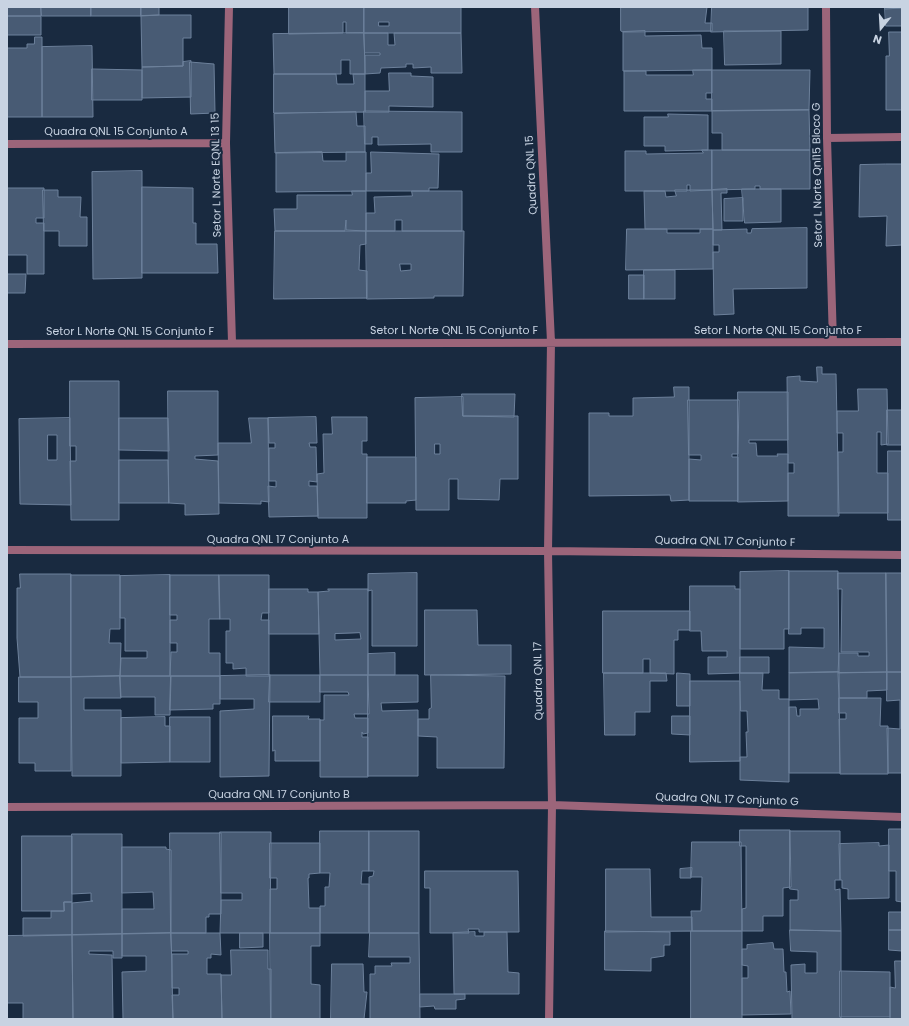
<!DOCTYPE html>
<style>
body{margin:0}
#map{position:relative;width:909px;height:1026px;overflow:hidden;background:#192a40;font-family:Poppins,sans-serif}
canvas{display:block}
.frame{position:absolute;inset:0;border:8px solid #c8d3e2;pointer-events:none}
.north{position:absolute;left:861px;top:8px;width:40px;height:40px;-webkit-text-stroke:3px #192a40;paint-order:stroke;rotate:198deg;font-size:11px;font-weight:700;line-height:16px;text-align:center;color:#c8d3e2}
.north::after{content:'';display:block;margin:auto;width:14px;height:18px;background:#c8d3e2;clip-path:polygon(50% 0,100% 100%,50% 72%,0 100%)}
</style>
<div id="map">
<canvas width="909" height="1026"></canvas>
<div class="frame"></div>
<div class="north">N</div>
</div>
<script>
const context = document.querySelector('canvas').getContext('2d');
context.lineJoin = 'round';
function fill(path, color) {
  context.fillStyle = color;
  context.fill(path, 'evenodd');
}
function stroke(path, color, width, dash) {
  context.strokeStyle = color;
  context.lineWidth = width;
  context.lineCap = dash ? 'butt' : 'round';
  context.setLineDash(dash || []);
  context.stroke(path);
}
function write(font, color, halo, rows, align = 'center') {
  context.font = font + ' Poppins,sans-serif';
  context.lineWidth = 4;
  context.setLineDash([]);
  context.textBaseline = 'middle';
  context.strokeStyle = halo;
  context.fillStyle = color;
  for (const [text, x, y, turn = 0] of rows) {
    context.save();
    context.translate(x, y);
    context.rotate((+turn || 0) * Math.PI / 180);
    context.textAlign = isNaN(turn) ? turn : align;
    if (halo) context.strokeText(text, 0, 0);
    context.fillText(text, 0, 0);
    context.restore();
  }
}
const building = new Path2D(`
 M7,7H41V16H7Z
 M41,7H91V16H42Z
 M91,7H141V16H91Z
 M141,7H159V15L141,16Z
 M289,7H364V33H346V22H343V33L289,34Z
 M364,7H461V33H364ZM379,22H389V26H379Z
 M621,7H707L705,23H712V31L623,32L621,31Z
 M712,7H808V30L711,32Z
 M885,7H902V8L885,9Z
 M885,8H902V26H886Z
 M159,15H191V38H183V66L142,67L141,16Z
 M7,16H41V35H7Z
 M645,31V36L701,35L702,48H712V70L623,71V32Z
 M724,31H781V64L725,65Z
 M889,32H902V110H886V56H889Z
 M364,33H388V45H395L394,33H461L462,73H431V67L413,68V64H406V67L381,68L380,73L365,74V55H380V53H365Z
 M364,33L365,74H350V60H341V74H274L273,34Z
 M35,37H42V117H7V48H27V44H34Z
 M92,46L93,117H42V47Z
 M191,61V97L142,98V67L183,66V62Z
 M190,62L214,64L215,113L191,114Z
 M92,69L142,70V100H92Z
 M693,70H712V93H706V99H712V111H624V71H646V75H693Z
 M712,70H810L809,110L712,111Z
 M389,73H411V76L433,77V107L389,106V112H365V91H389Z
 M274,74H336L337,84H354L353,74H365V112L274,113Z
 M809,110L810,150H722V133H712V111Z
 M364,111L462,112V152H431V144L378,145V137H372V144H365Z
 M356,112L357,126H365V152L275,153L274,114Z
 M668,114L708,115V150L665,151V146H644V117H668Z
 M702,150H712V190L690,191V185H687V191H625V151H646V154L703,153Z
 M712,150H810V189H760V186H755V189L712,190Z
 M322,152L323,161H346V152H366V191L276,192V153Z
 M371,152L439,154L438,188H429V191H366V173H371Z
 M886,164H902V245L886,246L887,216L859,217L860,165Z
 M142,171V278L93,279L92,172Z
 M142,187L193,188V223H196V244H217L218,273H142Z
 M7,188H44V218H36V223H44V274H27V255H7Z
 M727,189V193H721L722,230H713L712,190Z
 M742,189H781V222L745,223Z
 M43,190H58V197H81L80,217H87V246H59V231H44Z
 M675,190H712L713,229H645L644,191H665L666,197L676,196Z
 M352,191H366V231L346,230V220L345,231H275L274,209H297V195H352Z
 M412,191H462V231H402V220H395V231H366V213H375L374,197L412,196Z
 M743,198V221H724V199Z
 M807,228V288L733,289L734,314L714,315L713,252H719V245H713V230L747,229V233H751L752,229Z
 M627,229H667V233H700V229H713V269L626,270Z
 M275,231H366V244L360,245L359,270L367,271V298L274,299Z
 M366,231H464L463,296H434V298L367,299ZM400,264H411V270L401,271Z
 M644,270H675V299H644Z
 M7,274H26L25,293H7Z
 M629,275H644V299H629Z
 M817,367H822V374H836L839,516H788V473H794V463H788L787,377L800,376V381L817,382Z
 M70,381H119V520H71L70,461H76V446H70Z
 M674,387H689V500L671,501L670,495L589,496V413H609V416H633V398L674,397Z
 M858,389H887L888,444L881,445V432H877V473H888V513H838V452H843V433H837V411H858Z
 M168,391H218V455L195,456V459L218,461L219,514L185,515V504L169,503Z
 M738,392H788V440H749V443H756L757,456H778L777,454H788V501L738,502Z
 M462,394H515L514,417L463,416Z
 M463,397V416H518V479H500L499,500L458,499V479H449V510H416L415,398ZM435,444H440V454H435Z
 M688,400H739L738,454H732V457H738V501H689V459L701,460V455H689Z
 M887,410H902V445H887Z
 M316,417L317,443H309L310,447H316L317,482L309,481V486H317L318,516L269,517L268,486L276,487V481H269V448H275V443H269L268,418Z
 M332,417H367V441H362V454H367V518H318L317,474L324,473L323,434H332Z
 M70,418L71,505L20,504L19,419ZM48,435H57V460H48Z
 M119,418H168L169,451L119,450Z
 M249,418H268L269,502L261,501V504L219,503L218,443H251Z
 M888,451H902V520H888Z
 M367,457H416V500L406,501V503H367Z
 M119,460H168L169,503H119Z
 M789,571H838L839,672L789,673V647L824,648V628H801V634H789Z
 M789,571V629H784V649H740V572Z
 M417,573V646H372V590L368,591V574Z
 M838,573H886L887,672L838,673L839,653H858V656H869V652H841L842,589H838Z
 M886,573H902V672H887Z
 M20,574H71V677H20L17,638V588H20Z
 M71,575H120V629H110L109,643H121L120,676L71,677Z
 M170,575H219L220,619H209V653H220V676H170L171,652H177V643H170V620H177V615H170Z
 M170,575V676H120L121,658H147V651H125V618H120V576Z
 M219,575H269V613H262L261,620H269V676H246V668L233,669V663H226V631H230V619H220Z
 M690,586H735V589H740V673L708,674V657H727V651H702L701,631H690Z
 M269,589H308V592H318L319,634H269Z
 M328,589H368V675H320L318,592L329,591ZM360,633L361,639L335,640V634Z
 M425,610H477L478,645H511V674L425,675Z
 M603,611H690V630H678V640H674V674L650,673V659H643V673H603Z
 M395,653V675H368V654Z
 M740,657H769V673H740Z
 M839,672L840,773H789V707H796L797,716H800V709H819L818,699L789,700V673Z
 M885,672H887V690L867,691V698H839L838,673Z
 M887,672H902V773H888L887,728L900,729V700L887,701Z
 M604,673H666L667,681H650V712H635V735H605Z
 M677,673L690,674V706H677Z
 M740,673H763L762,690H779V699H789V782L740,780V757H747L746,732H748L747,711H741Z
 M270,675L269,776L220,777V711L254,709V699H220V676Z
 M270,675H320V702H269Z
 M320,675H368L369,714H354L355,718H368V733L363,734L362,732V737H368V777H320V720H324V695H349L348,692H320Z
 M368,675H418V702L381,703L382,711L418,710V776H368Z
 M431,675L505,676L504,768H437V737L418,736V719H429V709L431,708Z
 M120,676L121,698H84V710H121V776H72L71,677Z
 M120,676H171L170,715H155V697H121Z
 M171,676H220V704H213V709L170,710Z
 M19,677H71V771H35V763H19V718H38V702H19Z
 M690,681H740V761L690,762Z
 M839,698H881L880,726H888V774H840L839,719H846V713H839Z
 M273,716H309L308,719H320V761H275V750L273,751Z
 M672,716H690V735L672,734Z
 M165,717V726H170V762L121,763V718Z
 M170,717H210V762H170Z
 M889,829H902V902L896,901V871H889Z
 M740,830H790L791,887L783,888V916H763V931H742V909L746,908V846H740Z
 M320,831H369V871H362L361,884H369V933H320V906H325V887H329L330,873H320Z
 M369,831H419V933H369V877L373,876L374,871H369Z
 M790,831H840V880H835V890L840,889L841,931L790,930V900H798V890L790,889Z
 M220,832H271L270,933H220L221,900H242V893H221Z
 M170,833H221V914H209V917H206V933H171Z
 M72,834H122V934L72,935V903L93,901H91V893L72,894Z
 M22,836H72V902H64V911H22Z
 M692,842H741L742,931H692L691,911H701L702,877H691Z
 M270,843H320V873L309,874V878H308L309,908H320V933H270V889H277V878H270Z
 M879,843V846L889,845V898L848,899V889L842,888V880H840L839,844Z
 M122,847H166V849L171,850V933L122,934V909H154L153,892L122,893Z
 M692,868L691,878H680V869Z
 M606,869H650L651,917H692V931L606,932Z
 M425,871H518L519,932H479V929H468L469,933H430V888H425Z
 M64,902H72V935L23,936V918H51V911H64Z
 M889,912H902V930H889Z
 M790,930L841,931V1019H792L791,965L805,964V973H817V952L791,951Z
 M889,930H902V951L889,950Z
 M605,931L670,932V945H664V956L651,958V971L605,970Z
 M691,931H742V1019H691Z
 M475,932V936H484V932H507L508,972L519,973V994H454L453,933Z
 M171,933L173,1019H123L122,972L146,971V956H122V934Z
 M171,933H220L221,955L211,954V958H207V974H221L222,1019H173L172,995H179V988H172V954H188V951H172Z
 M240,933H263V947L240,948Z
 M270,933H320V946H311V984L320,985V1019H271Z
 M370,933H419L420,1019H370V974H375V966H392L391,963H410V957H369Z
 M122,934V958H113V951H89V954L112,955L113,1019H73L72,935Z
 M72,935L73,1019H23V1003H7V936Z
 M773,943L774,949H783L784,972H786L787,992L790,991L791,1014L742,1015V978H748V966L742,965V949H747V945Z
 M231,950H268V969H271V1019H222L221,975H231Z
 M895,961H902V1019H890V987L895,988Z
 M332,964H363L364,992H367L364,1019H331Z
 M840,971L890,972V1017H840Z
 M420,994H465V999L456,1000V1009H435L434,1006L420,1007Z`);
fill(building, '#485b74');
stroke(building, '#6d819b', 1);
stroke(new Path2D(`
 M229,7L226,143L232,342
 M535,7L551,342L548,551L552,805L549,1019
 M826,7L827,138L833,342
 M827,138L902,137
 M7,144L226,143
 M7,344L902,342
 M7,550L548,551L902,555
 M7,807L552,805L902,817`), '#9c657a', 8);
write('11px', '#c8d3e2', '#192a40', [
 ["Quadra QNL 15 Conjunto A",116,132],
 ["Setor L Norte EQNL 13 15",217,175,-91],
 ["Quadra QNL 15",532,175,-93],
 ["Setor L Norte Qnl15 Bloco G",818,175,-91],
 ["Setor L Norte QNL 15 Conjunto F",454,331],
 ["Setor L Norte QNL 15 Conjunto F",778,331],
 ["Setor L Norte QNL 15 Conjunto F",130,332],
 ["Quadra QNL 17 Conjunto A",278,540],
 ["Quadra QNL 17 Conjunto F",725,542,1],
 ["Quadra QNL 17",539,681,-91],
 ["Quadra QNL 17 Conjunto B",279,795],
 ["Quadra QNL 17 Conjunto G",727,800,2]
]);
</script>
